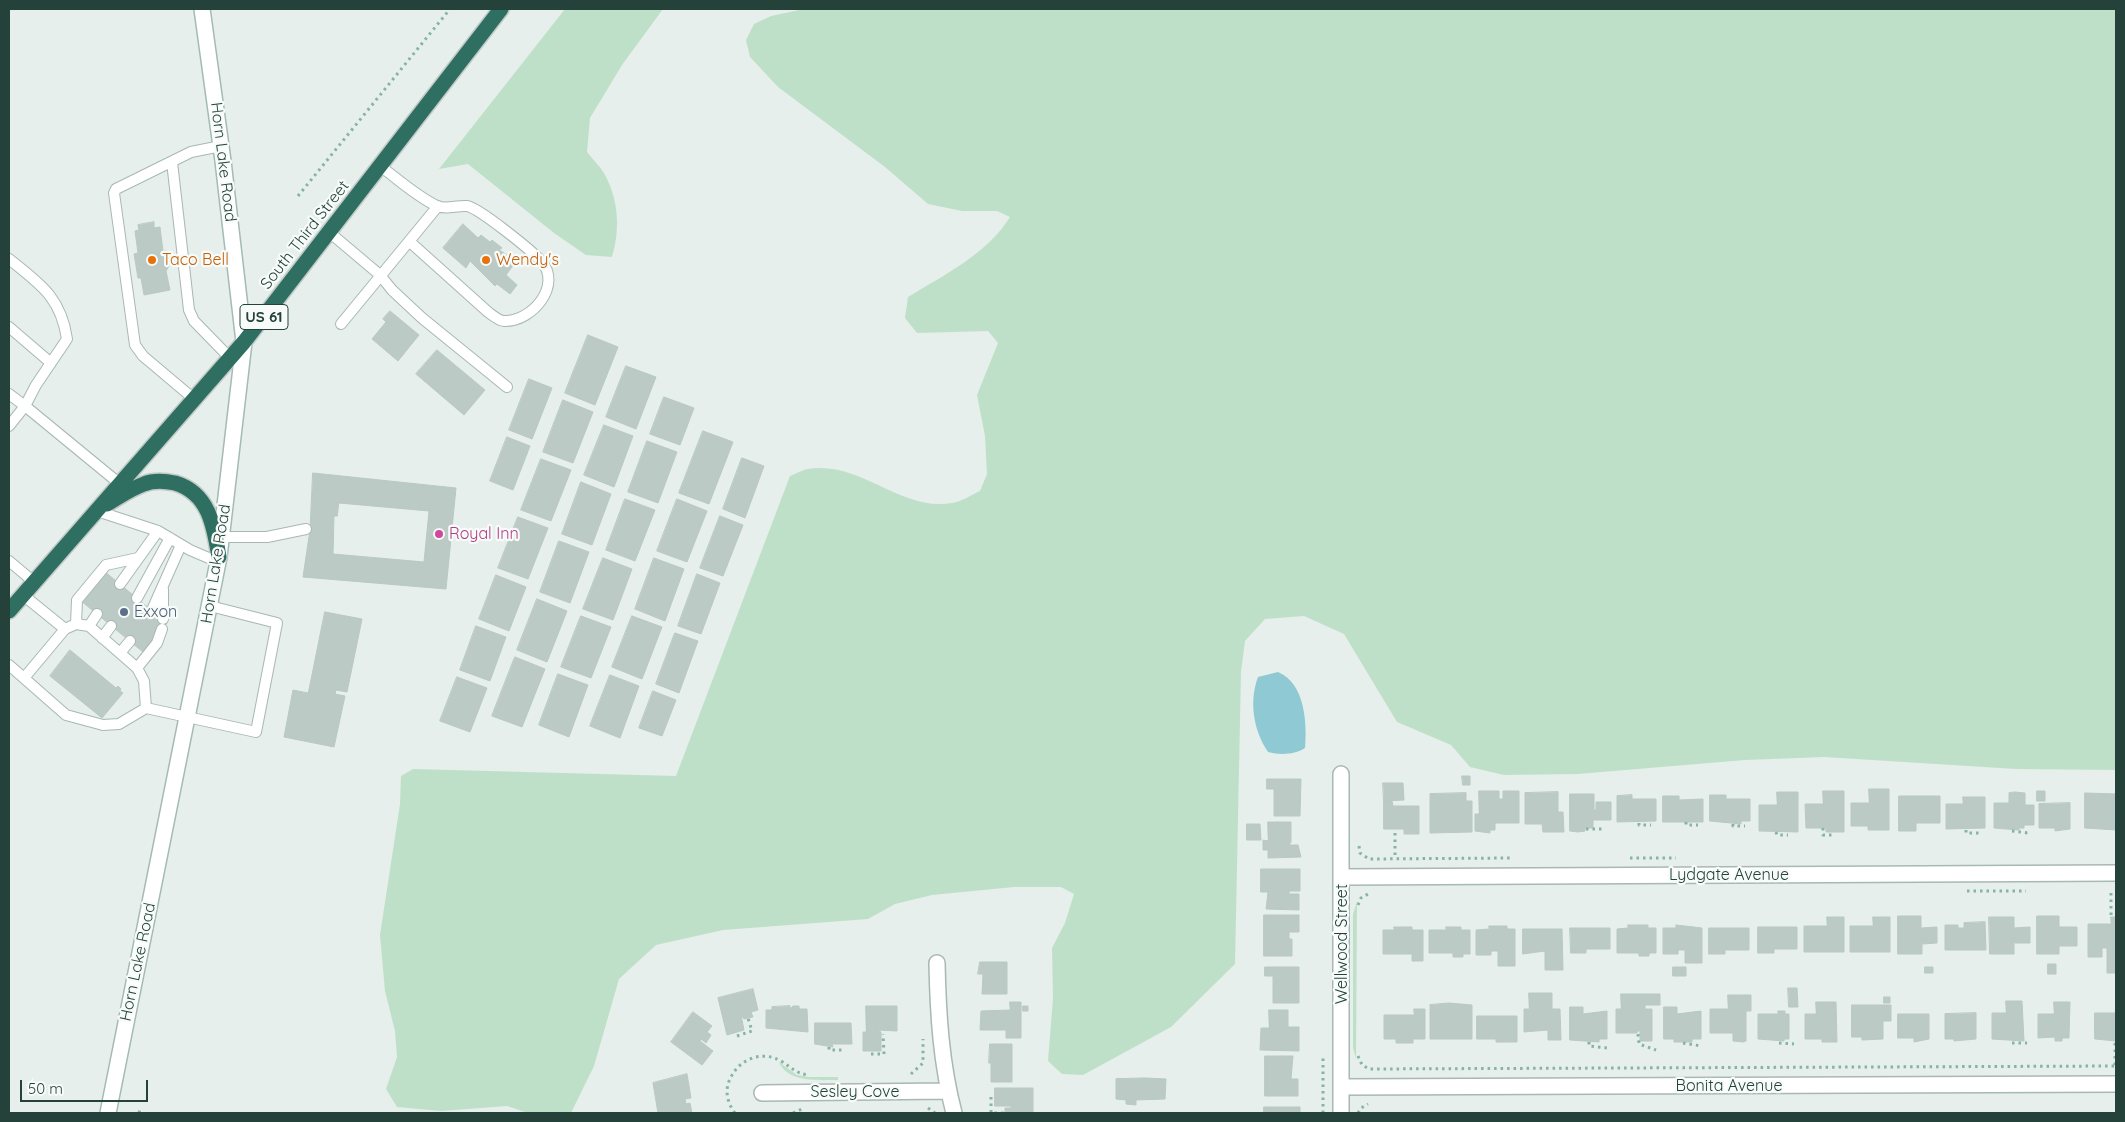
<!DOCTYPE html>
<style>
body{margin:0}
#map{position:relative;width:2125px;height:1122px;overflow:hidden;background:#e6efeb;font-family:Quicksand,sans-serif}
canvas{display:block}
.frame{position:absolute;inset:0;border:10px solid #24423a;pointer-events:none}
.scale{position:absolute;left:20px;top:1080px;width:128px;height:22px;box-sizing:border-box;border:2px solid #24423a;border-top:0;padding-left:6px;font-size:15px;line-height:18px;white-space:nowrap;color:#24423a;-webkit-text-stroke:4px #f7fbf9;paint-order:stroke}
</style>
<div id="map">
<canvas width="2125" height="1122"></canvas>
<div class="frame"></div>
<div class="scale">50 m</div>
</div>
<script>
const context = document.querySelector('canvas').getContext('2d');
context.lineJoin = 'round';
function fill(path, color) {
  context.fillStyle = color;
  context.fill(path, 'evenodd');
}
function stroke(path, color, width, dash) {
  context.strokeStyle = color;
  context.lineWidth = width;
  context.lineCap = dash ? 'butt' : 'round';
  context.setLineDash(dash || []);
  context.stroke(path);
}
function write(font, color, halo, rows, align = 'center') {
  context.font = font + ' Quicksand,sans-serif';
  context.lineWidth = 4.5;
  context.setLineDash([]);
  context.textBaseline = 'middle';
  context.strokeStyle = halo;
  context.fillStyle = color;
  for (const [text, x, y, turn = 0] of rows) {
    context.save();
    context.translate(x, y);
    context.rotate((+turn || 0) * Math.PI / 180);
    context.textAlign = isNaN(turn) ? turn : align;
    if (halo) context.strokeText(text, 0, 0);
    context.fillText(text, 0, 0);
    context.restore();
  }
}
fill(new Path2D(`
 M565,9H663L622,65L590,118L587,152C593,160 602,168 606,177C619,202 620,231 612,257L586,255L554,233L468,164L439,169Z
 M804,9H2116V770L2016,769L1824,757L1745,760L1578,774L1504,775L1470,767L1451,745L1397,722L1344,634L1304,616L1265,619L1245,641L1241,672L1235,964L1171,1027L1083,1075L1062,1074L1048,1061L1053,998L1052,948L1065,923L1074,894L1061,887H1014L932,895L895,904L868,919L723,930L656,945L619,979L594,1066L571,1113H528L507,1106L441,1111L397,1107L386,1089L397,1057L395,1031L385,991L380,935L400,804L401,776L413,769L676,776L790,476C795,474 802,470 808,469C860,460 901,512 952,503C961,502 971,495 980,491L987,474L985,436L977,395L998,343L988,331L917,333L905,318L908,297C944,275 987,254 1010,217L997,211H962L928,204L885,167L778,87L750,57L746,40L754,24L771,16Z
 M1357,902L1356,1059L1353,1048V914Z
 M779,1062L797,1075L809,1077H838V1080C819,1080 788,1083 779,1062Z`), '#bfe0c8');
fill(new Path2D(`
 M1278,672C1305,683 1307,723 1305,748C1294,755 1280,755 1268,752C1253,730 1249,701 1258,677Z`), '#8ec9d4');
const building = new Path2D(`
 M154,222V228L160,227L163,251H167L169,266L166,271L170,290L144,295L141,278H138L134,254L138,253L135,231L139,230L138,225Z
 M463,224L478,238L481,235L490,242L492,240L502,248L499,250L514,259L512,261L515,263L506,275L517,285L510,294L497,284L495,286L470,261L466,268L443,248Z
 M390,311L419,335L398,361L372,339L386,322L383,319Z
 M588,335L618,347L595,405L565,393Z
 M437,350L485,390L464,415L416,374Z
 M626,366L656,377L636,429L606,417Z
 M529,379L552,388L532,439L509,430Z
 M664,397L694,408L680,445L650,434Z
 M563,400L593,412L573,463L543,452Z
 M604,425L633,436L614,487L584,475Z
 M703,431L733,442L709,504L679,493Z
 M507,437L530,446L513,490L490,481Z
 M647,441L677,452L658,503L628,492Z
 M742,458L764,466L745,518L723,509Z
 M541,459L571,470L551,521L521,510Z
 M313,473L456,488L446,589L303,577L310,530ZM339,503L429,511L424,562L333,554L334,516H337Z
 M581,482L611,494L592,545L562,534Z
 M625,499L655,510L635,561L606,550Z
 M677,499L707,511L687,562L657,551Z
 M720,516L743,525L723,576L700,568Z
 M518,517L548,528L528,579L498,568Z
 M559,541L589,552L570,603L540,592Z
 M603,558L632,569L613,620L583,609Z
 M654,558L684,569L665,621L635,609Z
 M104,571L167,623L143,652L80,600Z
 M697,574L720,583L701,634L678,626Z
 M496,575L526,587L509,631L479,619Z
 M537,599L567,611L547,662L517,650Z
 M325,612L362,619L347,692L336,690L335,694L345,696L334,747L284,737L293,690L308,693Z
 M581,616L611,627L591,678L561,667Z
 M632,616L662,627L642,679L612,667Z
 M476,626L506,637L490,681L460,670Z
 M675,633L698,641L679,693L656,684Z
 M70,650L116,688L118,686L121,689L120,691L123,693L102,718L50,676Z
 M515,657L545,669L522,727L492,716Z
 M558,674L588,685L569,737L539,725Z
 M610,675L639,686L620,738L590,726Z
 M457,677L487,688L470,732L440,721Z
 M653,691L676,700L662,736L639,728Z
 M1462,776H1470V785H1463Z
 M1267,779H1301L1300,816H1274V789H1267Z
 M1383,783H1403L1404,800L1384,801Z
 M1869,789H1889V830H1868V826H1851V803H1869Z
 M1479,791H1499V799H1503V791H1519V823H1495V830H1490V833L1475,831V814H1479Z
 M1823,791H1844V832H1826V828H1806L1805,804H1823Z
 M2037,791H2045V801H2037Z
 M1558,792V812H1563L1564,832H1543L1542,824H1525V793Z
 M1777,792H1798V832L1759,831V805H1777Z
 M2015,792L2025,793V805H2034V825H2024V828H2019V830L1994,828V803H2009V793Z
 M1466,793V801H1472V832L1430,833V794Z
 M2085,793L2116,794V830L2085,828Z
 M1570,794H1594V810H1596V802H1611V820H1593V828H1585V831L1578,832L1570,831Z
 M1632,795V799H1656V821L1617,822V796Z
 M1710,795H1726V799H1750V821H1741V824L1710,821Z
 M1663,796H1679V800L1703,799V822H1663Z
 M1899,796H1940V823H1916V831H1899Z
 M1963,797H1985V828L1946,829V804H1963Z
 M1384,801H1392L1393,806H1419V834H1404V829H1384Z
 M2070,803V829L2055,831V828H2039V804Z
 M1268,822H1291V842L1289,845H1298L1301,857L1268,858V850H1263V840L1268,841Z
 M1247,824H1260L1261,840H1247Z
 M1261,869H1300V891H1289V894H1299V910L1266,909L1268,892H1261Z
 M1264,915H1299V932H1289V939H1292V956H1264Z
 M1898,916H1921V928L1937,927V943L1923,944L1922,935V954H1898Z
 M2037,916H2059V927H2077V946H2059V954H2037Z
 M1827,917H1844V952H1804V926H1827Z
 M1873,917H1890V952H1850V926H1873Z
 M1989,917H2014V928L2030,927V943H2015L2014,934V954H1990Z
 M2111,917H2116V973H2107V948H2102V957H2088V924H2111Z
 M1985,922L1986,950H1945V925H1958V928H1964V923Z
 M1628,925H1648V928H1656V953H1649V956H1639V953H1617V929L1628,928Z
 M1676,925L1702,928V963H1685V950H1678V954H1663V928H1676Z
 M1489,926H1507V929H1515V966H1498V951H1491V955H1476V930L1489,929Z
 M1394,927H1412V930H1423V961H1412V954H1383V930H1394Z
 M1446,927H1461V930H1470V954H1463V957H1453V953H1429V930H1446Z
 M1758,927H1797V949H1774V953H1758Z
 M1570,928H1610V949H1586V953H1571Z
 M1709,928H1749V950H1725V954H1709Z
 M1523,929H1562L1563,970H1545V951L1523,954Z
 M980,962H1007V994H982L983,974H978Z
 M2048,964H2056V974H2048Z
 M1265,967H1299V1003H1273V976H1265Z
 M1673,967H1686V976H1673Z
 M1925,967H1933V973H1925Z
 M1788,988H1797L1798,1007H1789Z
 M753,989L758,1010L751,1012L753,1017L744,1019L741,1015L744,1030L727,1035L718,998Z
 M1529,993H1552V1009H1560L1561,1040H1548V1030L1524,1032V1009H1529Z
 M1621,994H1660V1005H1645V1009H1652V1041H1640V1031H1637V1033H1616V1009H1621Z
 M1728,995H1751V1011H1746V1041L1743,1042L1733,1041V1033H1710V1009H1728Z
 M1884,997H1890V1003H1884Z
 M2006,1001H2022L2024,1041L1992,1039V1013H2006Z
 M1010,1002H1021V1038H1006V1030H980L981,1011L1010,1010Z
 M1816,1002H1836L1837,1042H1822V1039H1805V1014H1816Z
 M2054,1002H2070L2069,1038H2062V1041H2055V1037L2038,1038V1014H2054Z
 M1449,1003L1472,1005V1039H1430V1005Z
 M1852,1005H1891V1021H1883V1039L1862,1040V1037H1852Z
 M790,1006V1009L793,1006H799V1009H807L808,1032L766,1028V1010H772V1007Z
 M866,1006H897V1031L877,1030L881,1032V1051H863V1032H866Z
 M1023,1006H1028V1011H1023Z
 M1570,1007H1583V1014L1607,1011V1039H1599V1042L1570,1040Z
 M1664,1007H1677V1014L1701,1011V1039H1692V1042H1674V1039H1664Z
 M1414,1009H1425V1039H1413V1043H1396V1039H1384V1015H1414Z
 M1269,1010H1288V1027H1299V1051L1260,1050L1261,1028H1269Z
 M1778,1011H1785V1014H1789V1039H1784V1041L1758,1039V1014H1778Z
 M693,1012L712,1026L707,1032L711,1035L706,1043L701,1039L700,1041L713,1051L702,1065L671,1042Z
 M1976,1013V1039L1954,1041V1039H1945V1014Z
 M2095,1013H2116V1041L2095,1039Z
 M1898,1014H1929V1039L1914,1042V1038H1898Z
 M1477,1016H1517V1042H1496V1039H1477Z
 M815,1023H851L852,1044H832L833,1047L815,1044Z
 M990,1044H1012V1082H991V1063H989Z
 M1265,1056H1293L1291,1079H1298V1096H1265Z
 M687,1074L691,1098L685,1099L686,1104L690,1103L692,1113H658L653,1083Z
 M1146,1078L1166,1079L1165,1099L1136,1100V1105L1126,1104V1100L1116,1099V1079Z
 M995,1088H1033V1113H1005V1108H1011V1106H995Z
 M1264,1107H1300V1113H1264Z`);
fill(building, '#bbcac4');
stroke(building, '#b8c9c2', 1);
const lane = new Path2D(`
 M172,162L189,310L194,321L230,358
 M380,166C398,179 416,196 437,206C446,210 457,205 467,206C479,208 531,250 541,261C563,285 532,322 504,321C499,321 492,315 488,312L410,242
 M329,232L380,275L392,290L422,318L507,387
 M9,259C40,284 61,297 67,339L36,385L25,406L9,394
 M341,324L438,206
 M9,327L51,363
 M194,399L143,356L135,345L114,193L116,189L191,152L221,146
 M9,426L25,406L120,484
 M97,511L158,531
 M221,537H267L306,529
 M9,561L34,582
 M120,584L158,531L190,550L218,562
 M163,589V619
 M23,595L65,629L76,624L89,626L137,668L144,681L146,708
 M137,598L170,538
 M152,610L181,545
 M76,624L77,600L106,565L138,558
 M89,626L97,614
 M102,638L111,626
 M120,653L130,641
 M9,665L66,715L103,725L119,724L146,708L256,732L277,623L210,606
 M137,668L157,643L162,629
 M24,678L65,629`);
const street = new Path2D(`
 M1341,774V1113
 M1342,877L2116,873
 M937,963C938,1014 941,1063 954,1113
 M1341,1087L2116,1084
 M762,1093L948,1091`);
const secondary = new Path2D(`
 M108,1113L219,557L244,342L223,161L202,9`);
const highway = new Path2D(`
 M107,504C119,497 132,488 144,484C154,480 165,481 175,483C209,493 214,526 219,557
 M9,611L244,342L501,9`);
stroke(lane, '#a8b8b2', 12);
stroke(street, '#a8b8b2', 18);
stroke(secondary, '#a4bbb3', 18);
stroke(highway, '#c2cac8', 18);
stroke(new Path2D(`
 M298,196L450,9
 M1686,822V825H1698
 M1639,823V825H1651
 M1733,824V826H1745
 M1823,828V835H1835
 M1586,829H1602
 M1966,830V833H1980
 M2012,831L2028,833
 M1776,832L1777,835H1788
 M1395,833V859
 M1359,846L1360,853L1369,859L1511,858
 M1630,858H1676
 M1967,891H2026
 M1358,905L1361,898L1368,894
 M2111,915V890
 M1638,1034L1639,1044L1656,1050
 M737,1036L752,1031L748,1018
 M1589,1042V1046L1608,1048
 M1683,1043L1701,1046
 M1779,1043L1794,1044
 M2012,1043H2027
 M2115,1043V1066
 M829,1047V1050H845
 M871,1054H884L883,1034
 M1358,1056L1362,1065L1369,1069L2116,1066
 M911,1074L923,1063V1039
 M991,1097V1113H1005
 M928,1108L935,1113
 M139,1113L140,1109
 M735,1113C727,1103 724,1089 731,1077C740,1059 762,1050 781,1061C791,1067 795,1073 808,1075
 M793,1113L802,1109
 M1323,1113V1058
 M1358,1113L1361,1108L1368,1104`), '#86b3a5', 3, [2.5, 4]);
stroke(lane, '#fff', 10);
stroke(street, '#fff', 15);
stroke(secondary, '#fff', 15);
stroke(highway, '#2f6f62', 15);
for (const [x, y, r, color] of [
 [152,260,5,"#e8710a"],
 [486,260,5,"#e8710a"],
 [439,534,5,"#d1479c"],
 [124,612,5,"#5c6f8a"]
]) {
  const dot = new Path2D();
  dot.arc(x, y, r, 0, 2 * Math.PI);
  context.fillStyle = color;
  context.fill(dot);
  stroke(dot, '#f7fbf9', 2);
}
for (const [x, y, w] of [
 [264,317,48]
]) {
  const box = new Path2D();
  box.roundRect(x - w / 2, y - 12.5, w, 25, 4);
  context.fillStyle = '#f7fbf9';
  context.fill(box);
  stroke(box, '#24423a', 1);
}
write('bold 15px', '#24423a', null, [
 ["US 61",264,317]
]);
write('16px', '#24423a', '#f7fbf9', [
 ["Horn Lake Road",223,162,83],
 ["South Third Street",305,235,-52],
 ["Horn Lake Road",216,564,-81],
 ["Lydgate Avenue",1729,875],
 ["Wellwood Street",1342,944,-90],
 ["Horn Lake Road",138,962,-78],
 ["Bonita Avenue",1729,1086],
 ["Sesley Cove",855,1092]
]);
write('16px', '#c56008', '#f7fbf9', [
 ["Taco Bell",162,260],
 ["Wendy's",496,260]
], 'left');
write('16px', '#b23c85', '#f7fbf9', [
 ["Royal Inn",449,534]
], 'left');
write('16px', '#4e5e75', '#f7fbf9', [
 ["Exxon",134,612]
], 'left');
</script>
